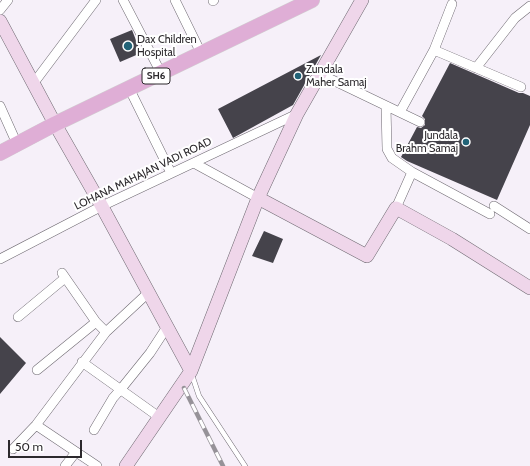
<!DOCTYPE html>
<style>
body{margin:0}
#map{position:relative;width:530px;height:466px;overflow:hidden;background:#f6f0f9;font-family:Cabin,sans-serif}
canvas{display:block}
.scale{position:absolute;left:8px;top:440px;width:74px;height:18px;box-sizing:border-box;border:2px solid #2c292d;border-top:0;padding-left:5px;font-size:12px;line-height:14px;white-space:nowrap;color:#2c292d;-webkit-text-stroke:3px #fff;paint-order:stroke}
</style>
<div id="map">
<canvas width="530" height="466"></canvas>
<div class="scale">50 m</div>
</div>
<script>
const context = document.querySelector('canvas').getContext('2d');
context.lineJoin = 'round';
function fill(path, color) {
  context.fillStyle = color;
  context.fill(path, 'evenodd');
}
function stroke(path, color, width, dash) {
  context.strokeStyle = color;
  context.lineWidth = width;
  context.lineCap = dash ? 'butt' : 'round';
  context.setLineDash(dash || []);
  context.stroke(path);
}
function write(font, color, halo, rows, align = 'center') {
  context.font = font + ' Cabin,sans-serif';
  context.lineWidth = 4;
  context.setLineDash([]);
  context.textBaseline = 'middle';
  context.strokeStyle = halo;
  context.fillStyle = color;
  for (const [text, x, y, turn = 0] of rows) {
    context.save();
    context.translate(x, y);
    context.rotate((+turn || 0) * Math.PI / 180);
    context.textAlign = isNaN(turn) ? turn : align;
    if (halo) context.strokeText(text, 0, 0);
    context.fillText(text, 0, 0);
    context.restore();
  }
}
fill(new Path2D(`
 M132,30L141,53L120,62L110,39Z
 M321,55L293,105L233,138L218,109Z
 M450,63L519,93H523L530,96V125L497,200L407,161L401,157L417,127L421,128L425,125V119L422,116Z
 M264,231L283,239L273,263L252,256Z
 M0,337L26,363L0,394Z`), '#45434b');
const lane = new Path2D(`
 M192,375L199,396L245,466`);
const street = new Path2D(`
 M123,0L161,73
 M175,0L201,53
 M213,1L214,0
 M0,10L8,0
 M434,50L521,87
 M476,68L515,18L530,6
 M320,74L420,122
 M33,84L96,0
 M129,88L171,173
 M0,106L17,144
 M386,106L387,149L392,158L412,172L490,214
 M400,112L434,50L452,4
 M194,163L258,198
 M494,206L530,229
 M396,208L412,172
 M0,259L102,206L297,114
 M62,273L96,322L106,332
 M18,317L65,278
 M82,362L159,417
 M37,370L96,322
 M36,425L97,466
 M94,430L113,398L121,389L150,353L167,327
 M13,449L36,425L106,332L148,293
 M65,466L76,452`);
const secondary = new Path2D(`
 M0,21L55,124L100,203L191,371
 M258,198L367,256L396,208L452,239L530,288
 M126,466L191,371L258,198L297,114L362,0`);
const primary = new Path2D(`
 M0,153L55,124L312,0`);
stroke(lane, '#6e6971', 5.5);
stroke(street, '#6e6971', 10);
stroke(secondary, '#6e6971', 14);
stroke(primary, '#d1d0d1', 16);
stroke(lane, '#fff', 4.5);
stroke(street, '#fff', 9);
stroke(secondary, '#efd6ea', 13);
stroke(primary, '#dfaed6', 15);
const rail = new Path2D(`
 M184,388L223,466`);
stroke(rail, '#969298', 4.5);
stroke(rail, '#fff', 3, [9]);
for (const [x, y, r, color] of [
 [128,46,5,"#226377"],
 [298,76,4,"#226377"],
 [466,142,4,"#226377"]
]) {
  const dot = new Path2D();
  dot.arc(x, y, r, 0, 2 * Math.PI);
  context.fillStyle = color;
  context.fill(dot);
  stroke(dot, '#fff', 1.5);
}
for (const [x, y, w] of [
 [156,76,28]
]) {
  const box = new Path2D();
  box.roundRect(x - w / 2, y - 8, w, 16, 3);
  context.fillStyle = '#fff';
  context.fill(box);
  stroke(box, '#2c292d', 1);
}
write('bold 10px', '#2c292d', null, [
 ["SH6",156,76]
]);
write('11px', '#2c292d', '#fff', [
 ["Dax Children",137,40],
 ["Hospital",137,53],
 ["Zundala",306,70],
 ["Maher Samaj",306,83],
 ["Jundala",458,136,"right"],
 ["Brahm Samaj",458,149,"right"]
], 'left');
write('11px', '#2c292d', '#fff', [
 ["LOHANA MAHAJAN VADI ROAD",143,174,-26]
]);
</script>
